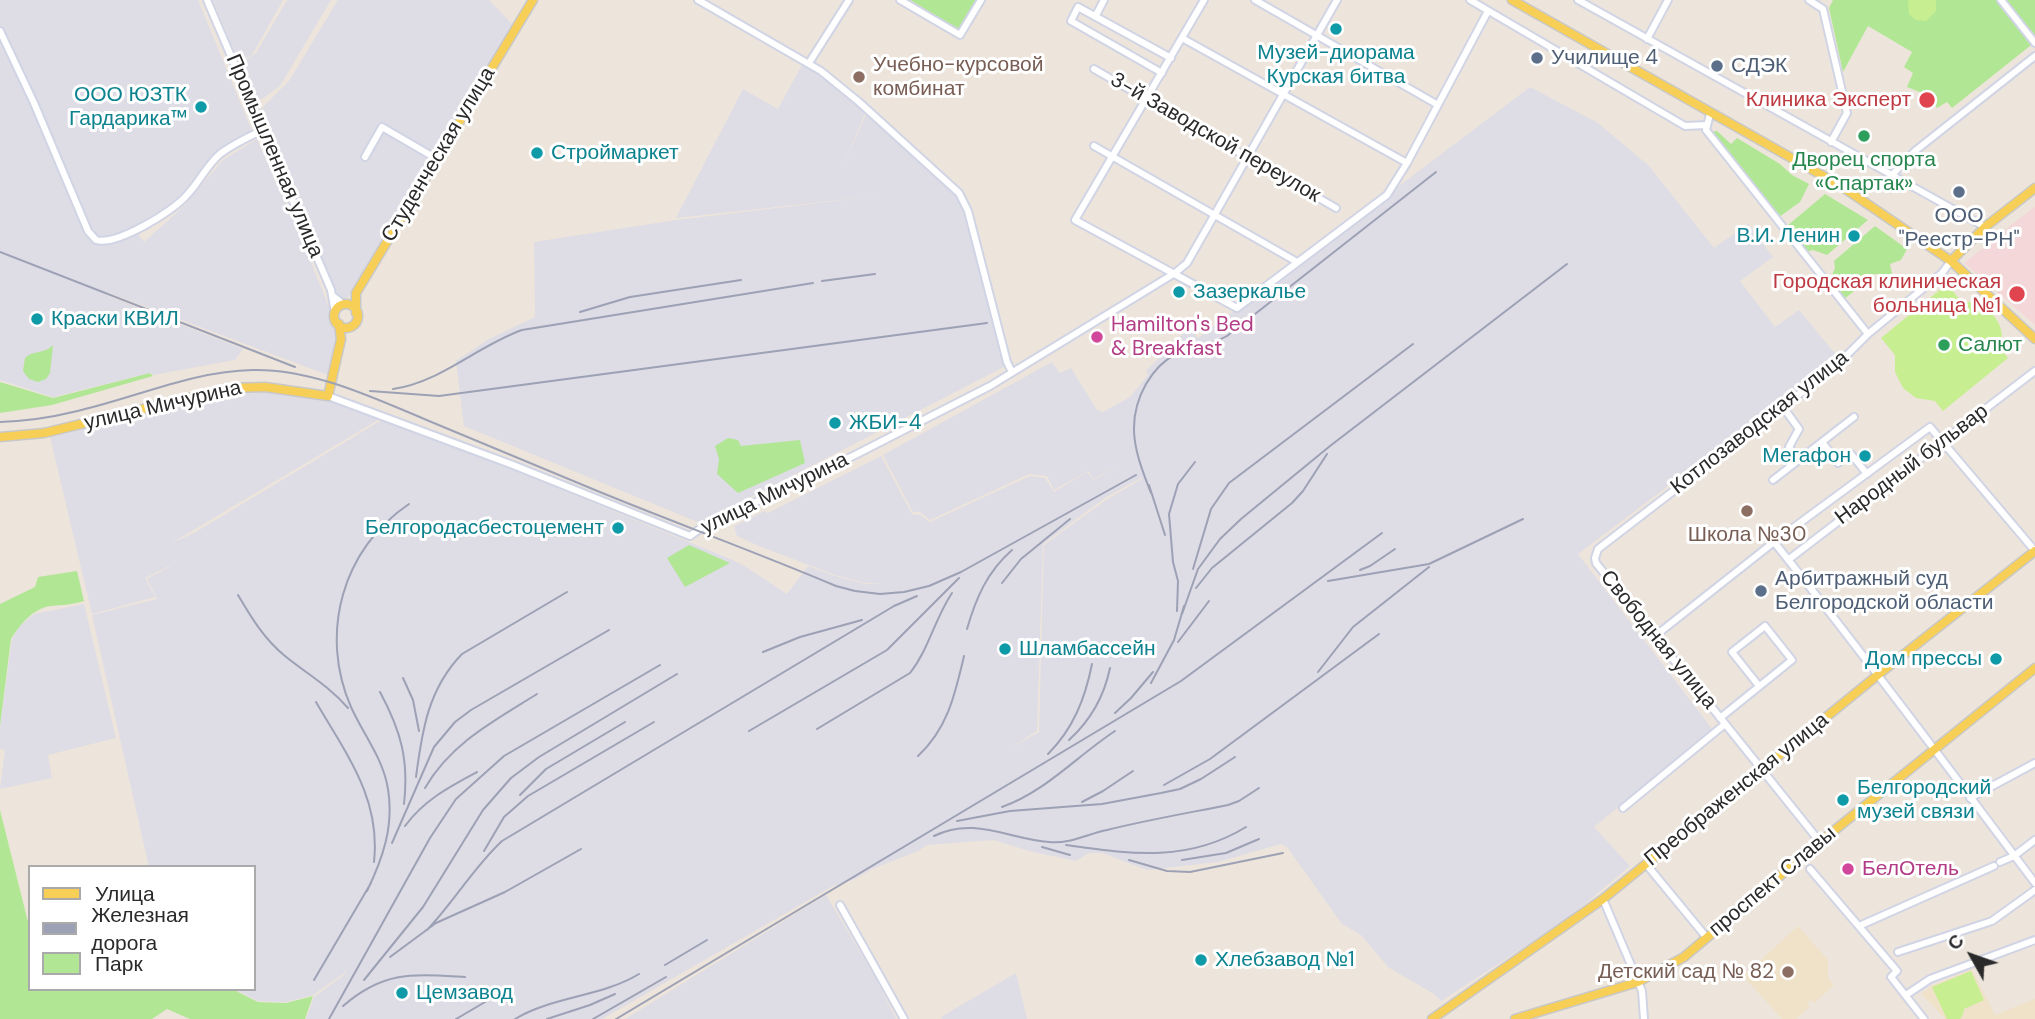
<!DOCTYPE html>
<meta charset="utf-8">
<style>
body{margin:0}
#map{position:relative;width:2035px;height:1019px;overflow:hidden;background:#ede5db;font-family:"DM Sans",sans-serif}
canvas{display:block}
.legend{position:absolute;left:28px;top:865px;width:228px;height:126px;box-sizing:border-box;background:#fff;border:2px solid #aaa;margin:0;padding:9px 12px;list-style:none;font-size:21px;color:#2a2a2a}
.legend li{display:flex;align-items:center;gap:14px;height:35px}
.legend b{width:35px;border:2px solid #aaa}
.north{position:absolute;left:1937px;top:921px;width:70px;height:70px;-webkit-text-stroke:5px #fff;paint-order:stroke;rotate:310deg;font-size:19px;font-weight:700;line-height:28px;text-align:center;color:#2a2a2a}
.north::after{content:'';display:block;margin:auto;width:24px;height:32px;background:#2a2a2a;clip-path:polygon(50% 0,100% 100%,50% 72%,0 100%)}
</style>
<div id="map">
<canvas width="2035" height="1019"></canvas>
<ul class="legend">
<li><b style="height:9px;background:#f7cf56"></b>Улица</li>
<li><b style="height:9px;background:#9da1b5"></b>Железная дорога</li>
<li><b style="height:19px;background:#b1e695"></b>Парк</li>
</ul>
<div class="north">С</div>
</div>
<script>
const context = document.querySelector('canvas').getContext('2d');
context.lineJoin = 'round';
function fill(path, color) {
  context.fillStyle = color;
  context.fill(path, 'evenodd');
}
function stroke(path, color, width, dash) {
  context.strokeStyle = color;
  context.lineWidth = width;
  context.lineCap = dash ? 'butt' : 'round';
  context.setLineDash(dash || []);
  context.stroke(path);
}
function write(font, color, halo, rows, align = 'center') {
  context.font = font + ' "DM Sans",sans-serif';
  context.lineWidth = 6;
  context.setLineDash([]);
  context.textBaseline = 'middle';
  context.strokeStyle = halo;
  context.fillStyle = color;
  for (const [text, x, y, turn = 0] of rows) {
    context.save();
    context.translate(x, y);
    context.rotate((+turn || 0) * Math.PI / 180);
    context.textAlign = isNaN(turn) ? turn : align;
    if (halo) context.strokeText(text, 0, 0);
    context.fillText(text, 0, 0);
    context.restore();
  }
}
fill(new Path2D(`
 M0,0H198L252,131L232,142L212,158L176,201L133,227L144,242L185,205L223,160L257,139L276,183L278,180L337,327L338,334L328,375L107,292L106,295L243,349L235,360L153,375L150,373L53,397L0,380Z
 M213,0H283L252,55L239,62Z
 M287,0H331L280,86L262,99L256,100L240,64L256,53Z
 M338,0H489L514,26L349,296L340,303L260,110L289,81Z
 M803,63L866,111L839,176L867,112L961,200L1004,367L700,523L464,426L456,361L489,339L535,317L534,242L676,220L887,195L676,218L743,89L778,109Z
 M1530,87L1598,123L1649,166L1714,248L1748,224L1773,257L1740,281L1775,327L1799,310L1838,357L1578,554L1713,730L1594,827L1630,866L1563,922L1441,1001L1434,994L1388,967L1361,935L1342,924L1287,847L1281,844L1218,862L1147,870L1102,853H1089L1076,861L1029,851L994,840L927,845L918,851L872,869L855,879L833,886L602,1019H306L314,997L344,975L348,967L343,974L313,995L286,1002L258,1001L234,989H254V867H149L92,615L157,599L147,579L181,560L145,578L155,597L92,614L50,437L239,389H256L325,399L383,417L170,544L194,533L385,418L730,559L743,565L787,594L808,566L835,576L866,584H885L866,583L835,575L759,546L737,536L734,526L765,511L768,513L881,456L912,514L920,515L930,522L1030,476L1045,478L1054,492L1087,472L1094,480L1122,462L1094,479L1088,471L1054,490L1047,476L1029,474L930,520L920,512H913L883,455L1052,362L1060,373L1071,368L1097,410L1103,412L1130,397L1148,375L1146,371L1189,328L1198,338ZM1137,472L1142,479L1106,500L1044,545L1039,732L1007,750L1037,731L1043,544L1105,498L1141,478Z
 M84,604L116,738L48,755L52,778L0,789L5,750L0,749V728L12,639L19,627L34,614Z
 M826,895L876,979L896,1019H625Z
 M1016,973L1027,1019H942L941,1017Z`), '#dedce5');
fill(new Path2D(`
 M1798,926L1828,960V978L1834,985L1814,1003L1811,1000L1807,1003L1810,1007L1796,1019H1782L1743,976Z
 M1972,969L1995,1015L2035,999V1019H1945L1922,994L1931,986Z`), '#efe2c9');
fill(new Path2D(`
 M2035,206V325L1964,263Z`), '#f4d8d9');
fill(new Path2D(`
 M910,0H977L960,30Z
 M1833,0H2035V42L1952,108L1947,102L1937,108L1930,96L1907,87L1913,73L1904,67L1912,52L1868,26L1843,72L1829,8Z
 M1717,131L1731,144L1737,138L1780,164L1792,175L1809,184L1800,202L1779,217L1709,132Z
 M1825,194L1868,220L1827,255L1813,250L1806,252L1787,226Z
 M1875,226L1907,249L1901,260L1890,264L1892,274H1875L1843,300L1829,282L1835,268L1834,261Z
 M53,345L50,373L46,379L38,382L29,379L23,371L25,358C33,350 45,354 53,345Z
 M150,373L153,376L52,405L0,413V382L53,398Z
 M728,438L738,440L741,446L800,440L805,463L738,493L717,474L719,459L715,446Z
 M689,545L730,563L685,587L667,558Z
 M77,571L84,601C72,605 62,605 50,606C32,609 20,625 11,639L0,726V604L35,587L38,577Z
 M0,810L30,930V989H232L258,1002L286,1003L313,996L305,1019H190L167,1009L152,1019H0Z`), '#b1e695');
fill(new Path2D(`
 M1908,0H1936V11L1926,21L1916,20L1909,14Z
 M1947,284L1961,301C1986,301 2009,323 2000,348L2008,358L1943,411L1935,401L1916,398L1903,388L1895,372V355L1881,338Z
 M1971,971L1984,1000L1964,1009L1963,1014L1960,1019H1947L1932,987Z`), '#c7ee90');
const minor = new Path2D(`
 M207,0L331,290L335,313
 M698,0L821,71L859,102L959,193L968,211L1007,362L1012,372
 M900,0L960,35L981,0
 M1204,0L1075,220L1237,308L1387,195L1407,163L1488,11
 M1255,0L1438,105
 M1470,0L1685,126L1707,125
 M1578,0L1985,227
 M1809,0L1823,9L1847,113L1831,142
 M2001,0L2035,43
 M1096,15L1104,0
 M0,31L34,103L88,231L96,240C116,246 172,212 186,196C199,183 206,166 220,154C233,144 248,137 263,130
 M1182,38L1407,163
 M1647,39L1668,0
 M809,63L849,0
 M1094,69L1336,208
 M1162,73L1071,21L1078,7L1171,58
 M1710,114L1706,130L1868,334
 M1094,146L1297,262
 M365,157L382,127L437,159
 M1891,176L1915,151L2035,56
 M333,296L343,304
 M328,396L513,465L690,536L701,528L855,455L990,386L1175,273L1187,263L1215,214L1337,0
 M1783,407L1799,429L1789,447L1799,460
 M1822,442L1830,452
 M1834,458L1838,463L1851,454L1867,474
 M1773,480L1854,417
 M1774,542C1864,654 1949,769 2035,883
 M1788,560L2035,371
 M1655,636L1774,542L1930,427L2035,551
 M1720,718L1792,660L1765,626L1732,652L1759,686
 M1970,798L2035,763
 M1623,808L1725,724
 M1820,842L1596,563L1595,558L1598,549L1837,365L1868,334L1942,273L1951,261
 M2000,862L2014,856L2035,840
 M1646,864L1707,938
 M1810,869L1897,971L1891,977L1924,1019
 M1603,899L1642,991L1644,1019
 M840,905L904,1019
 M1859,926L1994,866
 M1898,952L1992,921L2035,890
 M1906,995L1930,979L2035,940`);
const major = new Path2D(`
 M1512,0L1841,186L1951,261L2035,339
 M1951,261L1985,227L2035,188
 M334 316a12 12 0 1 1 24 0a12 12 0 1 1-24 0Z
 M356,313V293L533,0
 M0,437L44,433L229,388L265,387L328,396L341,339L339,324
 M1432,1019L1603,899L1879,674L2035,551
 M1515,1019L1638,982L1684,957L1820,842L2035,668`);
stroke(minor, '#d0d4e4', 10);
stroke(major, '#c8c8c8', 11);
stroke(minor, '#fff', 6);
stroke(major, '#f7cf56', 8);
stroke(new Path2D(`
 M0,252L295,367
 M822,281L875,274
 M580,312L630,297L741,280
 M393,389C441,382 477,346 522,330L813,283
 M370,391L439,396L987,323
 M0,422C25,421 49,418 73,412C133,399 191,371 253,370C314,369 374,398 429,421C484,444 540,467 595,490C675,523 756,552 836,586L855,591L880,594L904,592L929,586L961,572L1136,475
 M1149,485L1165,535
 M1151,493C1136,455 1124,423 1146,384C1153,372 1162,361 1176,354C1192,346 1211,345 1227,336L1436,172
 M1193,569L1211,509L1229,483L1413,344
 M1360,570L1370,566L1395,549
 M1328,581L1429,564L1523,519
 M1002,583L1021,559L1070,519
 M1196,588L1212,568L1292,503L1303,491L1327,454
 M238,595C251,617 264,639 285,656C307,674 328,685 348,708
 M1177,611L1178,581L1173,562L1169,514L1178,484L1195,462
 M1182,614L1198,569L1220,539L1241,519L1330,446L1567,264
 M967,629C976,598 987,572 1012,550
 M1178,642L1209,601
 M763,652L800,637L862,620
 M1318,672L1353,627L1429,567
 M403,678L413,700L419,731
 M1151,683L1174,640L1184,606
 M380,692C401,731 409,760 404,804
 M316,702C346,754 381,798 374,862
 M1115,713L1131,698L1153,672
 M817,729L910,673C929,649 935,618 952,593
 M749,731L887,650L959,578
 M1069,740C1091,720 1104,697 1110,668
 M1048,754C1073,729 1085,699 1092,664
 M918,756C948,728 955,694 964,656
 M416,777C422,731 428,689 462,654L567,592
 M1164,785L1210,759L1379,634
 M425,788C451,743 494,721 537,694
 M520,795L546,769L625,722
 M1082,802L1103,791L1133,771
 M1002,807C1045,792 1077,756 1115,731
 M957,821L1010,811L1102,804L1161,793L1180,789L1201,779L1235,757
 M405,826C424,800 449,787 477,772
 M934,836C974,816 1009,839 1049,842C1071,844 1087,834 1107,830C1147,820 1188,813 1228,805L1239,801L1259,788
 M392,843L434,747L455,722L471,710L609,630
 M1066,845C1131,854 1187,863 1246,827
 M1042,847L1070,855
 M484,851L504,817L528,796L654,722
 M1129,860L1167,871L1190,872L1283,853
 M1182,860L1226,853L1259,839
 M367,891C383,858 394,826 388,789C383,758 363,734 351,707C319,634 342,549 409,504
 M427,930C454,902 473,868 502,841L894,606L917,596
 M390,957L436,923L505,892L581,849
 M665,965L707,940
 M314,980L371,883
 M364,980L423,907L483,810L511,778L539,757L677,674
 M343,1006C384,970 414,974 465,977
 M329,1019L430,838L456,799L504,756L660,665
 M456,1019L497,995
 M515,1019C554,996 601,997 639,974
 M547,1019L590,1005L615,994
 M593,1019L666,977
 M616,1019L1181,681L1382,533`), '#9da1b5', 2);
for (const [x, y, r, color] of [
 [1336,29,7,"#0f9aa8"],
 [1537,58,7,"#5c6f8a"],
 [1717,66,7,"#5c6f8a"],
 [859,77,7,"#8d6e63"],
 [1927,100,9,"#e0444e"],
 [201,107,7,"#0f9aa8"],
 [1864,136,7,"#2e9e5b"],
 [537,153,7,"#0f9aa8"],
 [1959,192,7,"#5c6f8a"],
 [1854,236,7,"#0f9aa8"],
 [1179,292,7,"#0f9aa8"],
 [2017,294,9,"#e0444e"],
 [37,319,7,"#0f9aa8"],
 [1097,337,7,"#d1479c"],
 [1944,345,7,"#2e9e5b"],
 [835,423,7,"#0f9aa8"],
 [1865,456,7,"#0f9aa8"],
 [1747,511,7,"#8d6e63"],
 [618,528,7,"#0f9aa8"],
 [1761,591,7,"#5c6f8a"],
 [1005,649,7,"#0f9aa8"],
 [1996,659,7,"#0f9aa8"],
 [1843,800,7,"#0f9aa8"],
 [1848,869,7,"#d1479c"],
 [1201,960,7,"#0f9aa8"],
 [1788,972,7,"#8d6e63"],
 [402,993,7,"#0f9aa8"]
]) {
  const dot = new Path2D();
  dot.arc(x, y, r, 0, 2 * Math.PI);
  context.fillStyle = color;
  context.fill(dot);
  stroke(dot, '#fff', 2.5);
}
write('21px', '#0d838f', '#fff', [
 ["Музей-диорама",1336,53,"center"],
 ["Курская битва",1336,77,"center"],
 ["ООО ЮЗТК",187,95,"right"],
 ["Гардарика™",187,119,"right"],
 ["Строймаркет",551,153],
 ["В.И. Ленин",1840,236,"right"],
 ["Зазеркалье",1193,292],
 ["Краски КВИЛ",51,319],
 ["ЖБИ-4",849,423],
 ["Мегафон",1851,456,"right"],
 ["Белгородасбестоцемент",604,528,"right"],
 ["Шламбассейн",1019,649],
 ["Дом прессы",1982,659,"right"],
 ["Белгородский",1857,788],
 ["музей связи",1857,812],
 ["Хлебзавод №1",1215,960],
 ["Цемзавод",416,993]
], 'left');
write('21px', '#4e5e75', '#fff', [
 ["Училище 4",1551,58],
 ["СДЭК",1731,66],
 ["ООО",1959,216,"center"],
 ["\"Реестр-РН\"",1959,240,"center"],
 ["Арбитражный суд",1775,579],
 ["Белгородской области",1775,603]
], 'left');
write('21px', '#785e54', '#fff', [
 ["Учебно-курсовой",873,65],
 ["комбинат",873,89],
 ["Школа №30",1747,535,"center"],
 ["Детский сад № 82",1774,972,"right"]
], 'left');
write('21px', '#be3a42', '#fff', [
 ["Клиника Эксперт",1911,100],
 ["Городская клиническая",2001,282],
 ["больница №1",2001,306]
], 'right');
write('21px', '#2a2a2a', '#fff', [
 ["3-й Заводской переулок",1215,138,30],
 ["Студенческая улица",439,155,-59],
 ["Промышленная улица",274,156,67],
 ["улица Мичурина",163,406,-13],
 ["Котлозаводская улица",1760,423,-38],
 ["Народный бульвар",1912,465,-37],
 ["улица Мичурина",775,494,-26],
 ["Свободная улица",1658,640,51],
 ["Преображенская улица",1737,790,-39],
 ["проспект Славы",1773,882,-40]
]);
write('21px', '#27864d', '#fff', [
 ["Дворец спорта",1864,160],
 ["«Спартак»",1864,184],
 ["Салют",1958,345,"left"]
]);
write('21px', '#b23c85', '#fff', [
 ["Hamilton's Bed",1111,325],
 ["& Breakfast",1111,349],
 ["БелОтель",1862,869]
], 'left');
</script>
